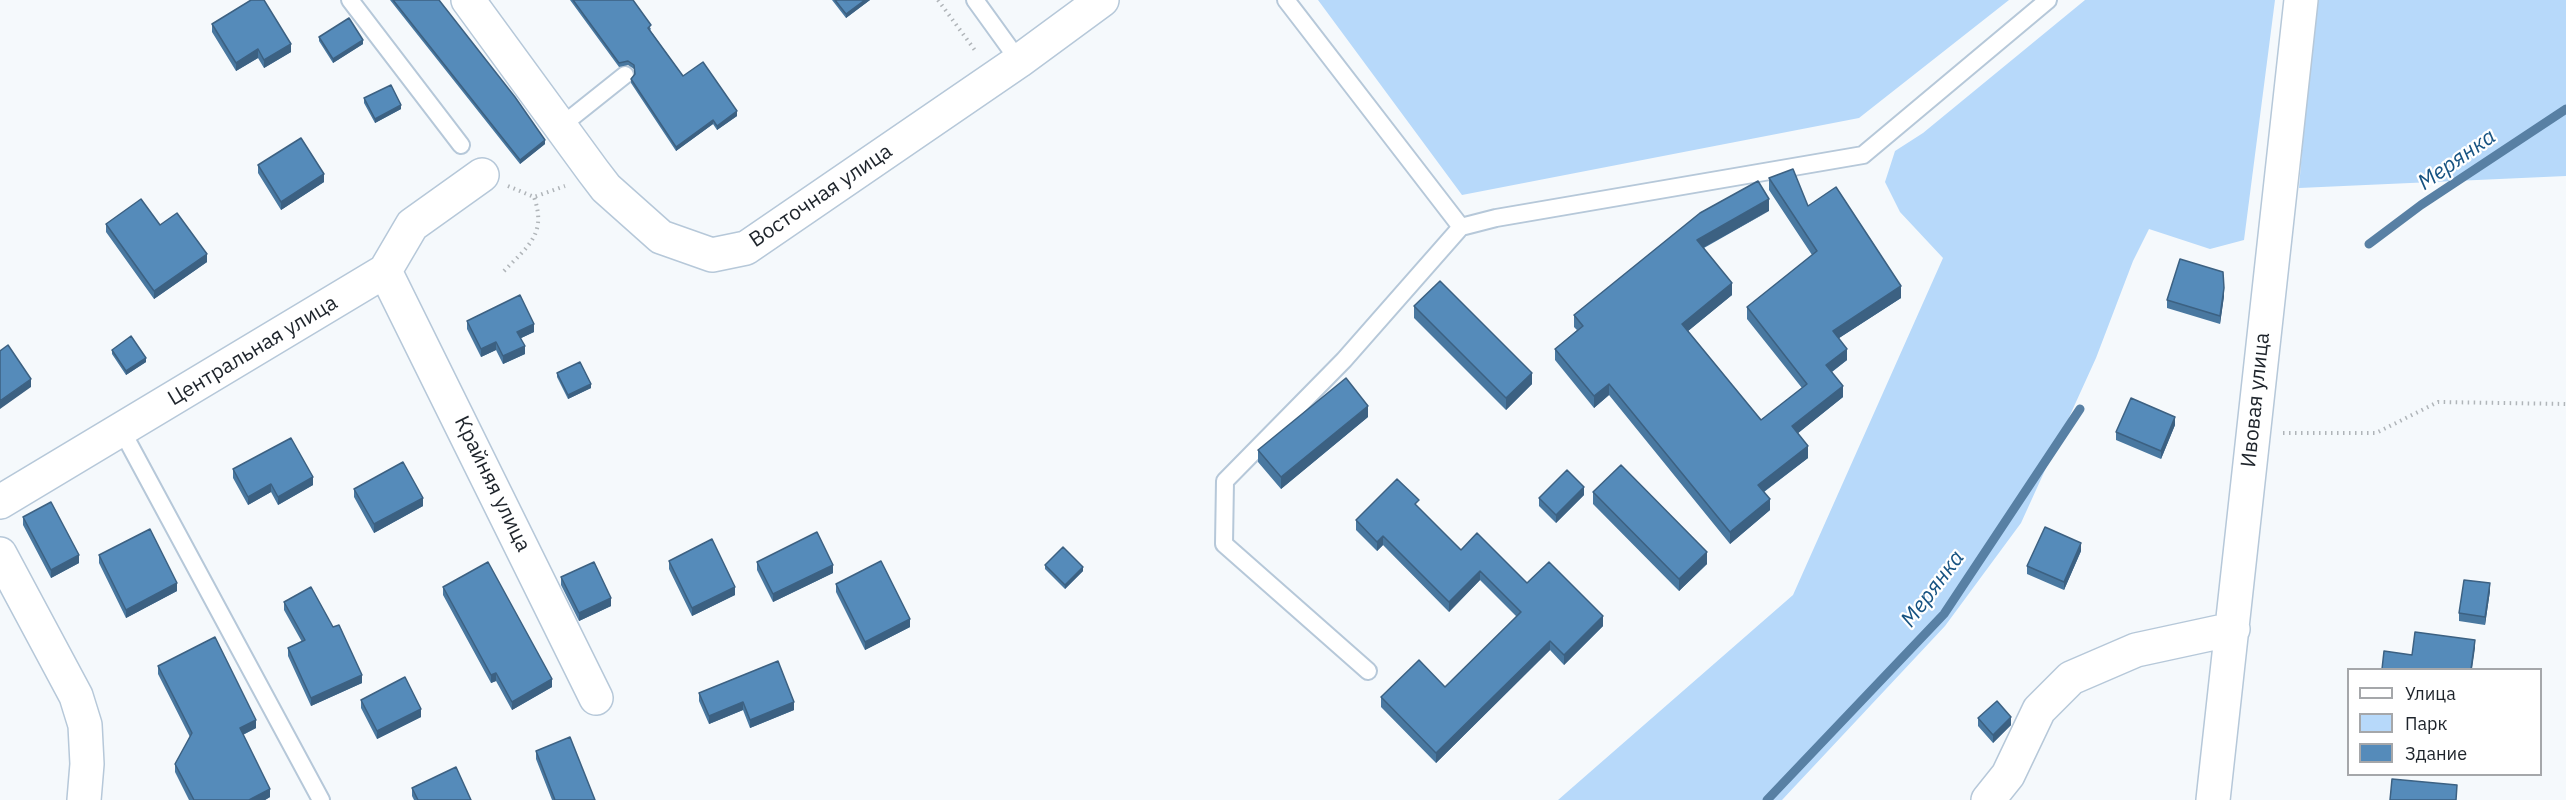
<!DOCTYPE html>
<meta charset="utf-8">
<style>
body{margin:0}
#map{position:relative;width:2566px;height:800px;overflow:hidden;background:#f5f9fc;font-family:"IBM Plex Sans",sans-serif}
canvas{display:block}
.legend{position:absolute;left:2347px;top:668px;width:195px;height:108px;box-sizing:border-box;background:#fff;border:2px solid #a5a7aa;margin:0;padding:8px 10px;list-style:none;font-size:18px;color:#1e242b}
.legend li{display:flex;align-items:center;gap:12px;height:30px}
.legend b{width:30px;border:2px solid #a5a7aa}
</style>
<div id="map">
<canvas width="2566" height="800"></canvas>
<ul class="legend">
<li><b style="height:8px;background:#fff"></b>Улица</li>
<li><b style="height:16px;background:#b7d9fa"></b>Парк</li>
<li><b style="height:16px;background:#558bba"></b>Здание</li>
</ul>
</div>
<script>
const context = document.querySelector('canvas').getContext('2d');
context.lineJoin = 'round';
function fill(path, color) {
  context.fillStyle = color;
  context.fill(path, 'evenodd');
}
function stroke(path, color, width, dash) {
  context.strokeStyle = color;
  context.lineWidth = width;
  context.lineCap = dash ? 'butt' : 'round';
  context.setLineDash(dash || []);
  context.stroke(path);
}
function write(font, color, halo, rows, align = 'center') {
  context.font = font + ' "IBM Plex Sans",sans-serif';
  context.lineWidth = 4.5;
  context.setLineDash([]);
  context.textBaseline = 'middle';
  context.strokeStyle = halo;
  context.fillStyle = color;
  for (const [text, x, y, turn = 0] of rows) {
    context.save();
    context.translate(x, y);
    context.rotate((+turn || 0) * Math.PI / 180);
    context.textAlign = isNaN(turn) ? turn : align;
    if (halo) context.strokeText(text, 0, 0);
    context.fillText(text, 0, 0);
    context.restore();
  }
}
fill(new Path2D(`
 M1318,0H2009L1859,118L1462,195Z
 M2085,0H2275L2244,240L2210,249L2149,229L2133,261L2096,358L2021,523L1945,626L1782,800H1558L1793,595L1943,258L1900,212L1885,182L1895,151L1923,133Z
 M2314,0H2566V176L2299,188Z`), '#b7d9fa');
stroke(new Path2D(`
 M2369,244L2421,205L2566,109
 M1767,800L1944,614L2080,409`), '#5880a4', 9);
const lane = new Path2D(`
 M350,0L461,145
 M975,0L1019,61
 M1286,0L1461,227L1496,218L1863,155L2048,0
 M561,126L625,75
 M121,429L321,800
 M1368,671L1224,544L1225,481L1344,360L1461,227`);
const street = new Path2D(`
 M468,0L593,171L606,188L661,237L712,255L746,248L1019,61L1102,0
 M385,271L596,698
 M0,502L385,271L412,225L482,175
 M1988,800L2008,775L2039,710L2071,678L2136,650L2233,629
 M2213,800L2301,0`);
const secondary = new Path2D(`
 M0,554L76,696L85,725L87,764L84,800`);
stroke(lane, '#b6c8d9', 20);
stroke(street, '#b6c8d9', 36);
stroke(secondary, '#b6c8d9', 36);
stroke(new Path2D(`
 M938,0L977,53
 M508,186L534,197L565,186
 M504,271C528,246 547,234 534,197
 M2283,433H2376L2438,402L2566,404`), '#b0b5b9', 4, [1.5, 4.5]);
stroke(lane, '#fff', 16);
stroke(street, '#fff', 33);
stroke(secondary, '#fff', 33);
fill(new Path2D(`
 M390,0H439L545,144L520,164Z
 M570,0H633L651,29L650,30L683,76L737,116L717,130L713,124L676,151L631,83V79L634,75V69L628,65L619,67Z
 M832,0H870L846,18Z
 M212,24L291,52L264,68L258,58L236,71L212,32Z
 M319,37L363,44L333,63L319,41Z
 M364,98L401,109L375,123L364,103Z
 M258,165L324,182L281,210L258,173Z
 M1769,178L1808,206L1901,298L1839,338L1847,360L1832,372L1843,397L1798,433L1808,458L1764,492L1770,510L1730,544L1609,395L1594,408L1555,360V349L1577,330L1574,327V315L1769,211L1704,248L1732,295L1688,331L1761,420L1802,388L1747,319V307L1812,255L1769,190Z
 M106,224L160,225L207,262L154,299L106,232Z
 M2224,296L2220,324L2167,308V300Z
 M1414,306L1532,384L1506,410L1414,318Z
 M467,321L534,332L521,338L525,354L503,364L496,350L481,357L467,329Z
 M112,350L146,362L126,375L112,354Z
 M557,373L591,388L568,399L557,377Z
 M1368,417L1281,489L1258,462V450Z
 M2175,425L2161,459L2116,440V432Z
 M233,469L313,485L278,505L271,492L248,505L233,478Z
 M354,489L423,506L374,533L354,497Z
 M1593,492L1707,564L1679,591L1593,504Z
 M1584,495L1556,523L1539,506V498Z
 M1419,508L1461,550L1527,583L1603,626L1564,665L1550,650L1436,763L1381,707V697L1445,687L1517,617L1480,580L1449,612L1383,545L1377,551L1356,530V520Z
 M23,517L79,563L51,578L23,525Z
 M2081,551L2064,590L2027,574V566Z
 M99,555L177,591L126,618L99,563Z
 M669,561L735,595L692,616L669,569Z
 M757,562L833,573L773,602L757,570Z
 M1045,565L1083,571L1065,589L1045,569Z
 M561,577L611,606L579,621L561,585Z
 M836,584L910,627L865,650L836,592Z
 M443,587L552,687L512,710L496,681L491,683L443,595Z
 M2490,591L2485,625L2459,621V613Z
 M284,602L333,627L362,683L311,706L288,656V648L302,642L284,610Z
 M158,666L256,728L243,735L270,797L265,800H189L175,772V764L190,737L158,674Z
 M699,693L794,710L750,728L743,710L709,724L699,701Z
 M361,700L421,717L377,739L361,708Z
 M1978,718L2011,725L1993,743L1978,726Z
 M536,751L595,800H552L536,759Z
 M412,788L471,800H414L412,796Z`), '#4978a0');
fill(new Path2D(`
 M865,0H870L846,18V14Z
 M363,40V44L333,63V59Z
 M291,44V52L264,68V60Z
 M258,49V58L236,71V63Z
 M401,105V109L375,123V119Z
 M737,111V116L717,130V126Z
 M713,120V124L676,151V147Z
 M545,140V144L520,164V160Z
 M324,174V182L281,210V202Z
 M1769,199V211L1697,251V240Z
 M207,254V262L154,299V291Z
 M1732,283V295L1682,336V324Z
 M1901,286V298L1833,342V331Z
 M2224,288V296L2220,324V316Z
 M534,324V332L517,340V332Z
 M496,342V350L481,357V349Z
 M525,346V354L503,364V356Z
 M1847,349V360L1826,376V365Z
 M146,358V362L126,375V371Z
 M1532,373V384L1506,410V398Z
 M31,379V387L0,409V401Z
 M591,384V388L568,399V395Z
 M1609,384V395L1594,408V396Z
 M1843,386V397L1792,438V426Z
 M1368,406V417L1281,489V477Z
 M2175,417V425L2161,459V451Z
 M1808,446V458L1758,496V485Z
 M313,477V485L278,505V497Z
 M271,484V492L248,505V497Z
 M1584,487V495L1556,523V515Z
 M423,498V506L374,533V524Z
 M1770,499V510L1730,544V532Z
 M1383,536V545L1377,551V542Z
 M2081,543V551L2064,590V582Z
 M1707,552V564L1679,591V579Z
 M79,555V563L51,578V570Z
 M833,565V573L773,602V594Z
 M1083,567V571L1065,589V585Z
 M1480,571V580L1449,612V602Z
 M177,583V591L126,618V610Z
 M2490,583V591L2485,625V617Z
 M735,587V595L692,616V608Z
 M611,598V606L579,621V613Z
 M1603,616V626L1564,665V655Z
 M910,619V627L865,650V642Z
 M2475,640V648L2472,669H2471Z
 M1550,641V650L1436,763V753Z
 M496,673V681L491,683V675Z
 M362,675V683L311,706V698Z
 M552,679V687L512,710V702Z
 M743,702V710L709,724V716Z
 M794,702V710L750,728V720Z
 M421,709V717L377,739V731Z
 M2011,717V725L1993,743V735Z
 M256,720V728L240,736V728Z
 M270,789V797L265,800H249Z`), '#3c6182');
const building = new Path2D(`
 M251,0H264L291,44L264,60L258,49L236,63L212,24Z
 M393,0H439L515,97L545,140L520,160Z
 M573,0H633L651,25L648,28L683,76L703,62L737,111L717,126L713,120L676,147L631,79L635,74L634,65L628,61L619,63Z
 M835,0H865L846,14Z
 M349,18L363,40L333,59L319,37Z
 M391,85L401,105L375,119L364,98Z
 M301,138L324,174L281,202L258,165Z
 M1793,169L1808,206L1836,187L1901,286L1833,331L1847,349L1826,365L1843,386L1792,426L1808,446L1758,485L1770,499L1730,532L1609,384L1594,396L1555,349L1583,326L1574,315L1700,213L1758,181L1769,199L1697,240L1732,283L1682,324L1761,420L1807,384L1747,307L1817,251L1769,178Z
 M141,199L160,225L177,213L207,254L154,291L106,224Z
 M2180,259L2223,272L2224,288L2220,316L2167,300Z
 M1440,281L1532,373L1506,398L1414,306Z
 M520,295L534,324L517,332L525,346L503,356L496,342L481,349L467,321Z
 M131,336L146,358L126,371L112,350Z
 M8,345L31,379L0,401V351Z
 M580,362L591,384L568,395L557,373Z
 M1346,378L1368,406L1281,477L1258,450Z
 M2131,398L2175,417L2161,451L2116,432Z
 M291,438L313,477L278,497L271,484L248,497L233,469Z
 M403,462L423,498L374,524L354,489Z
 M1621,465L1707,552L1679,579L1593,492Z
 M1567,470L1584,487L1556,515L1539,498Z
 M1397,479L1419,500L1415,504L1461,550L1477,533L1527,583L1549,562L1603,616L1564,655L1550,641L1436,753L1381,697L1419,660L1445,687L1521,612L1480,571L1449,602L1383,536L1377,542L1356,520Z
 M51,502L79,555L51,570L23,517Z
 M2045,527L2081,543L2064,582L2027,566Z
 M150,529L177,583L126,610L99,555Z
 M817,532L833,565L773,594L757,562Z
 M712,539L735,587L692,608L669,561Z
 M1063,547L1083,567L1065,585L1045,565Z
 M881,561L910,619L865,642L836,584Z
 M488,562L552,679L512,702L496,673L491,675L443,587Z
 M594,562L611,598L579,613L561,577Z
 M2464,580L2490,583L2485,617L2459,613Z
 M311,587L333,627L339,625L362,675L311,698L288,648L305,640L284,602Z
 M2415,632L2475,640L2471,669H2382L2384,651L2412,655Z
 M215,637L256,720L240,728L270,789L249,800H194L175,764L192,733L158,666Z
 M778,661L794,702L750,720L743,702L709,716L699,693Z
 M405,677L421,709L377,731L361,700Z
 M1997,701L2011,717L1993,735L1978,718Z
 M570,737L595,800H555L536,751Z
 M456,767L471,800H418L412,788Z
 M2392,779L2457,785L2456,800H2390Z`);
fill(building, '#558bba');
stroke(building, '#3c6182', 1.5);
write('21px', '#1e242b', '#fff', [
 ["Восточная улица",821,196,-34],
 ["Центральная улица",253,351,-31],
 ["Ивовая улица",2256,400,-84],
 ["Крайняя улица",492,484,64]
]);
write('italic 22px', '#175382', '#fff', [
 ["Мерянка",2457,160,-35],
 ["Мерянка",1933,589,-53]
]);
</script>
